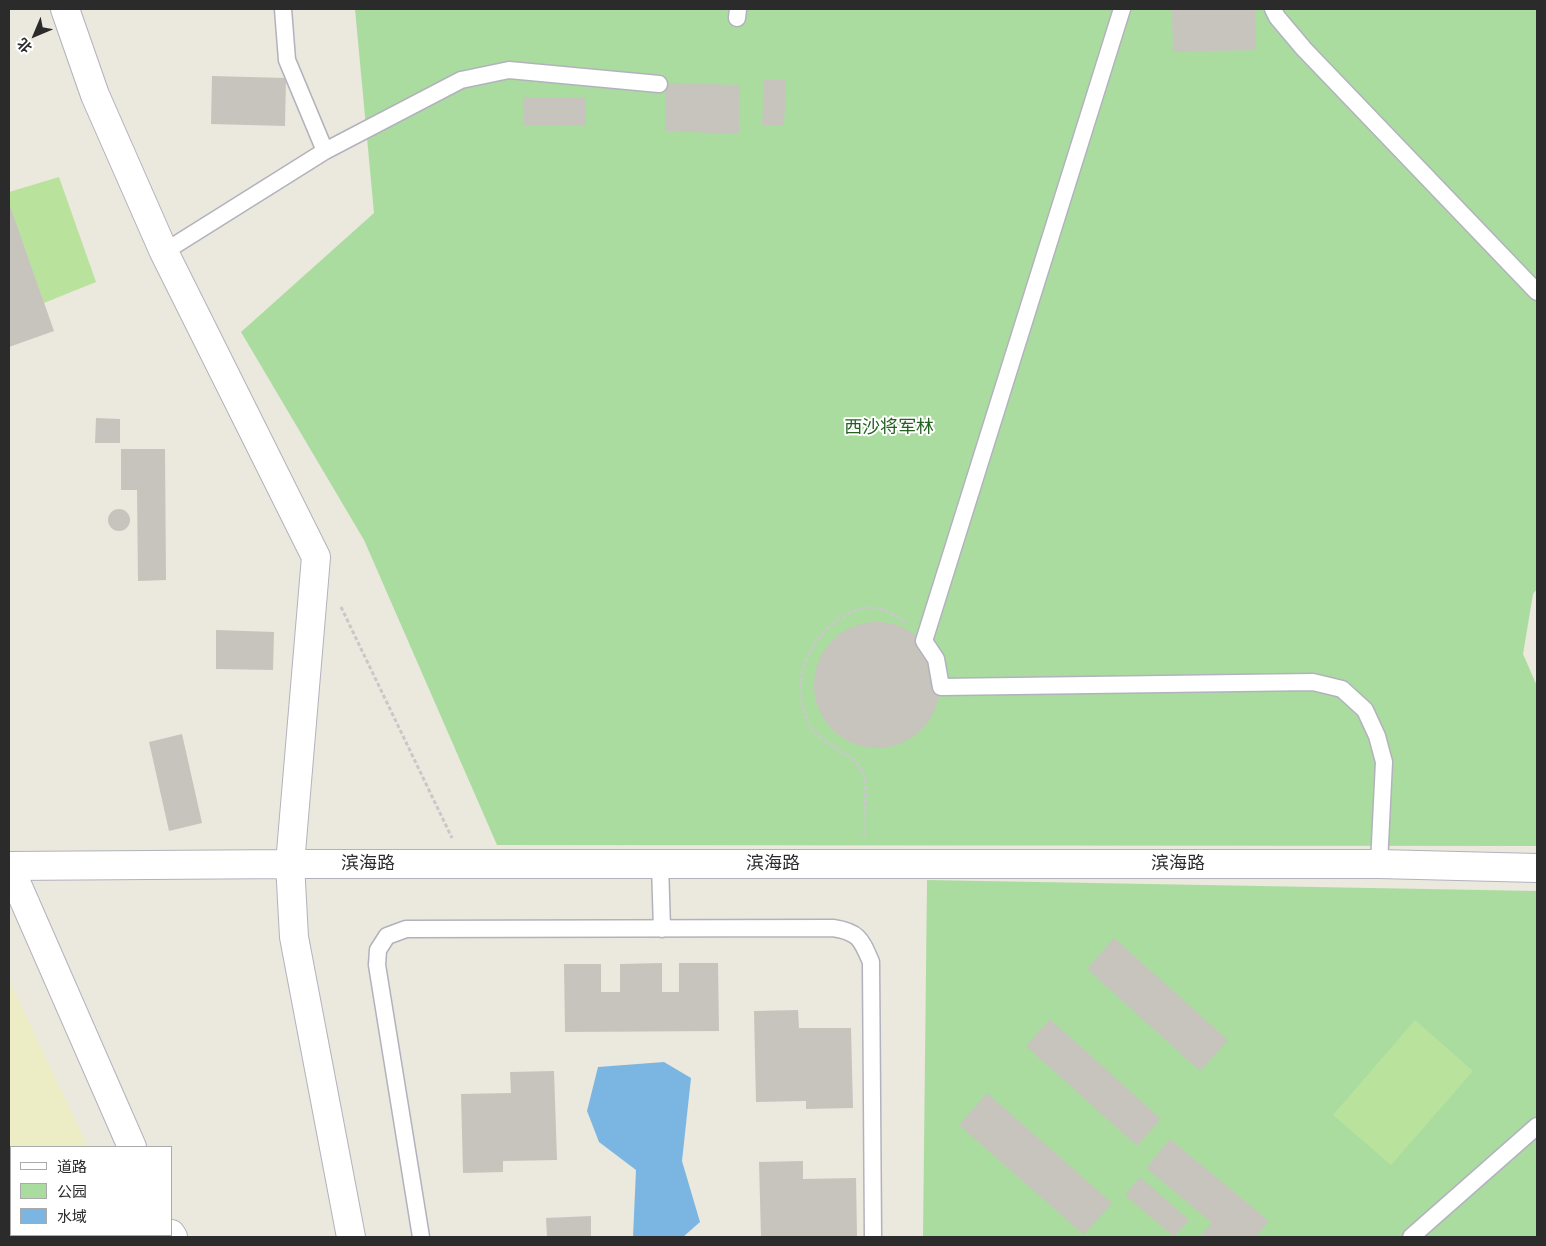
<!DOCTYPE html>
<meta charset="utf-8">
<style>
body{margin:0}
#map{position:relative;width:1546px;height:1246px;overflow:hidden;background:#ebe8de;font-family:Manrope,"Noto Sans SC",sans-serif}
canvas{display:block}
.frame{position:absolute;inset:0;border:10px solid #2b2b2b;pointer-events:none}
.legend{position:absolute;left:10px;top:1146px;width:162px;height:90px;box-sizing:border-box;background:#fff;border:1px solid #aaa;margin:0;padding:6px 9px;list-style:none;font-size:15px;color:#2b2b2b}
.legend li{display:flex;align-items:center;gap:10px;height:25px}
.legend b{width:25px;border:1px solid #aaa}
.north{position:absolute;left:10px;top:10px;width:50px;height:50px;-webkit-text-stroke:4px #fff;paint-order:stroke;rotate:225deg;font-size:14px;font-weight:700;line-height:20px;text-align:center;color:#2b2b2b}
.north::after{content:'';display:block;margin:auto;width:18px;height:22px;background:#2b2b2b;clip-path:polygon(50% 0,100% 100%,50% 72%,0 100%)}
</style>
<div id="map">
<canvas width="1546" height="1246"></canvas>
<div class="frame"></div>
<ul class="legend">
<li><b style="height:6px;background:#fff"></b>道路</li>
<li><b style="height:14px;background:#aadca0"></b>公园</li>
<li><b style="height:14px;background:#7bb6e3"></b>水域</li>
</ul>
<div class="north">北</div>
</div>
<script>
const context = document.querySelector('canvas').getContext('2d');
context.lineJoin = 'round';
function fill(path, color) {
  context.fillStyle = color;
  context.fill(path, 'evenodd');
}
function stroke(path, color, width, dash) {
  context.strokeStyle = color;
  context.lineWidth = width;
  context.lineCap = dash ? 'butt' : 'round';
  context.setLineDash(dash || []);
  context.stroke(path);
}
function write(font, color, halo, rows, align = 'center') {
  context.font = font + ' Manrope,"Noto Sans SC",sans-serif';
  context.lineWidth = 4;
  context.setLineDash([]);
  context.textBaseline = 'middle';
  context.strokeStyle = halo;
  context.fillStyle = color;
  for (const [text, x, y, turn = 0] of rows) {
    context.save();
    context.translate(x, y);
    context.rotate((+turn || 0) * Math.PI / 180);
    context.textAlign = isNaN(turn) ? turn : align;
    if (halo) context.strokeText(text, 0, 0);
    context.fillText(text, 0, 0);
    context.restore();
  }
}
fill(new Path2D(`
 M355,9H1537V589L1533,594L1523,654L1537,686V846L497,845L364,540L241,332L374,213Z
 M927,880L1537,891V1237H923Z`), '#aadca0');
fill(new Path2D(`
 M9,980L88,1147H11V1235H129L131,1237H9Z`), '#ecedc4');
fill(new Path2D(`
 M59,177L96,282L44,303L9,205V192Z
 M1415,1020L1473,1071L1391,1165L1333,1115Z`), '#b9e39d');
fill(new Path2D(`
 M664,1062L691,1078L682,1161L700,1222L683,1237H633L636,1170L599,1142L587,1111L598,1067Z`), '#7bb6e3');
fill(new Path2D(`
 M1172,9H1255L1256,50L1173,52Z
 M212,76L286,78L285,126L211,124Z
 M764,79L786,80L784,126L762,125Z
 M666,83L740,85L739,134L665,131Z
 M523,97H586V125L524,126Z
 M9,203L54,331L9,347Z
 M96,418L120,419V443H95Z
 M121,449H165L166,580L138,581L137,490H121Z
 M108 520a11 11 0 1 1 22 0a11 11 0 1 1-22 0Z
 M814 685a63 63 0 1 1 126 0a63 63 0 1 1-126 0Z
 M216,630L274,632L273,670L216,669Z
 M182,734L202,823L169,831L149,742Z
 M1114,938L1228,1040L1200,1071L1087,969Z
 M662,963V992H679V963H718L719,1031L565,1032L564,964H601V992H620V964Z
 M798,1010L799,1028H851L853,1108L806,1109V1101L756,1102L754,1011Z
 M1050,1019L1161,1119L1137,1146L1026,1046Z
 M554,1071L557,1160L503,1161V1172L463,1173L461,1094L511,1093L510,1072Z
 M987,1093L1112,1203L1084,1235L959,1125Z
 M1170,1139L1269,1221L1256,1237L1200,1236L1212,1223L1146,1168Z
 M803,1161V1179L856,1178L857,1237H761L759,1162Z
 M1140,1177L1189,1220L1174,1237L1125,1195Z
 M591,1216V1237H547L546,1218Z`), '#c7c4bd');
const lane = new Path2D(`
 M283,9L287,60L325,151
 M1122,9L924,641L936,659L941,687L1313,682L1342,689L1365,710L1377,736L1384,762L1379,864
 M1273,9L1277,17L1304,49L1537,292
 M737,18L738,9
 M164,252L325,151L461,80L509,70L659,84
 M660,864L662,929
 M421,1237L377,965L378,950L387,936L406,929L833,928C859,932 861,939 871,962L873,1237
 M1411,1237L1537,1126`);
const street = new Path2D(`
 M9,866L132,1147
 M171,1234L173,1237`);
const secondary = new Path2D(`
 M65,9L95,95L164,252L316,557L290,864L294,937L351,1237
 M9,866L290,864H1379L1537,868`);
stroke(lane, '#b2b2bd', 19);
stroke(street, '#b2b2bd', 30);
stroke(secondary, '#b2b2bd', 30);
stroke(new Path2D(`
 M341,607L452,838
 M864,836C864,823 868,783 863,772C852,752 825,746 811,728C808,725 807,719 805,714C789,673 816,627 856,610C874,603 893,613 908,624`), '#c8c8c8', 3, [4, 2.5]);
stroke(lane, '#fff', 16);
stroke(street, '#fff', 28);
stroke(secondary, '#fff', 28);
write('18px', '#236121', '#fff', [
 ["西沙将军林",889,428]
]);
write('18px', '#2b2b2b', '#fff', [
 ["滨海路",368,864],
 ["滨海路",773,864],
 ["滨海路",1178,864]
]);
</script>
